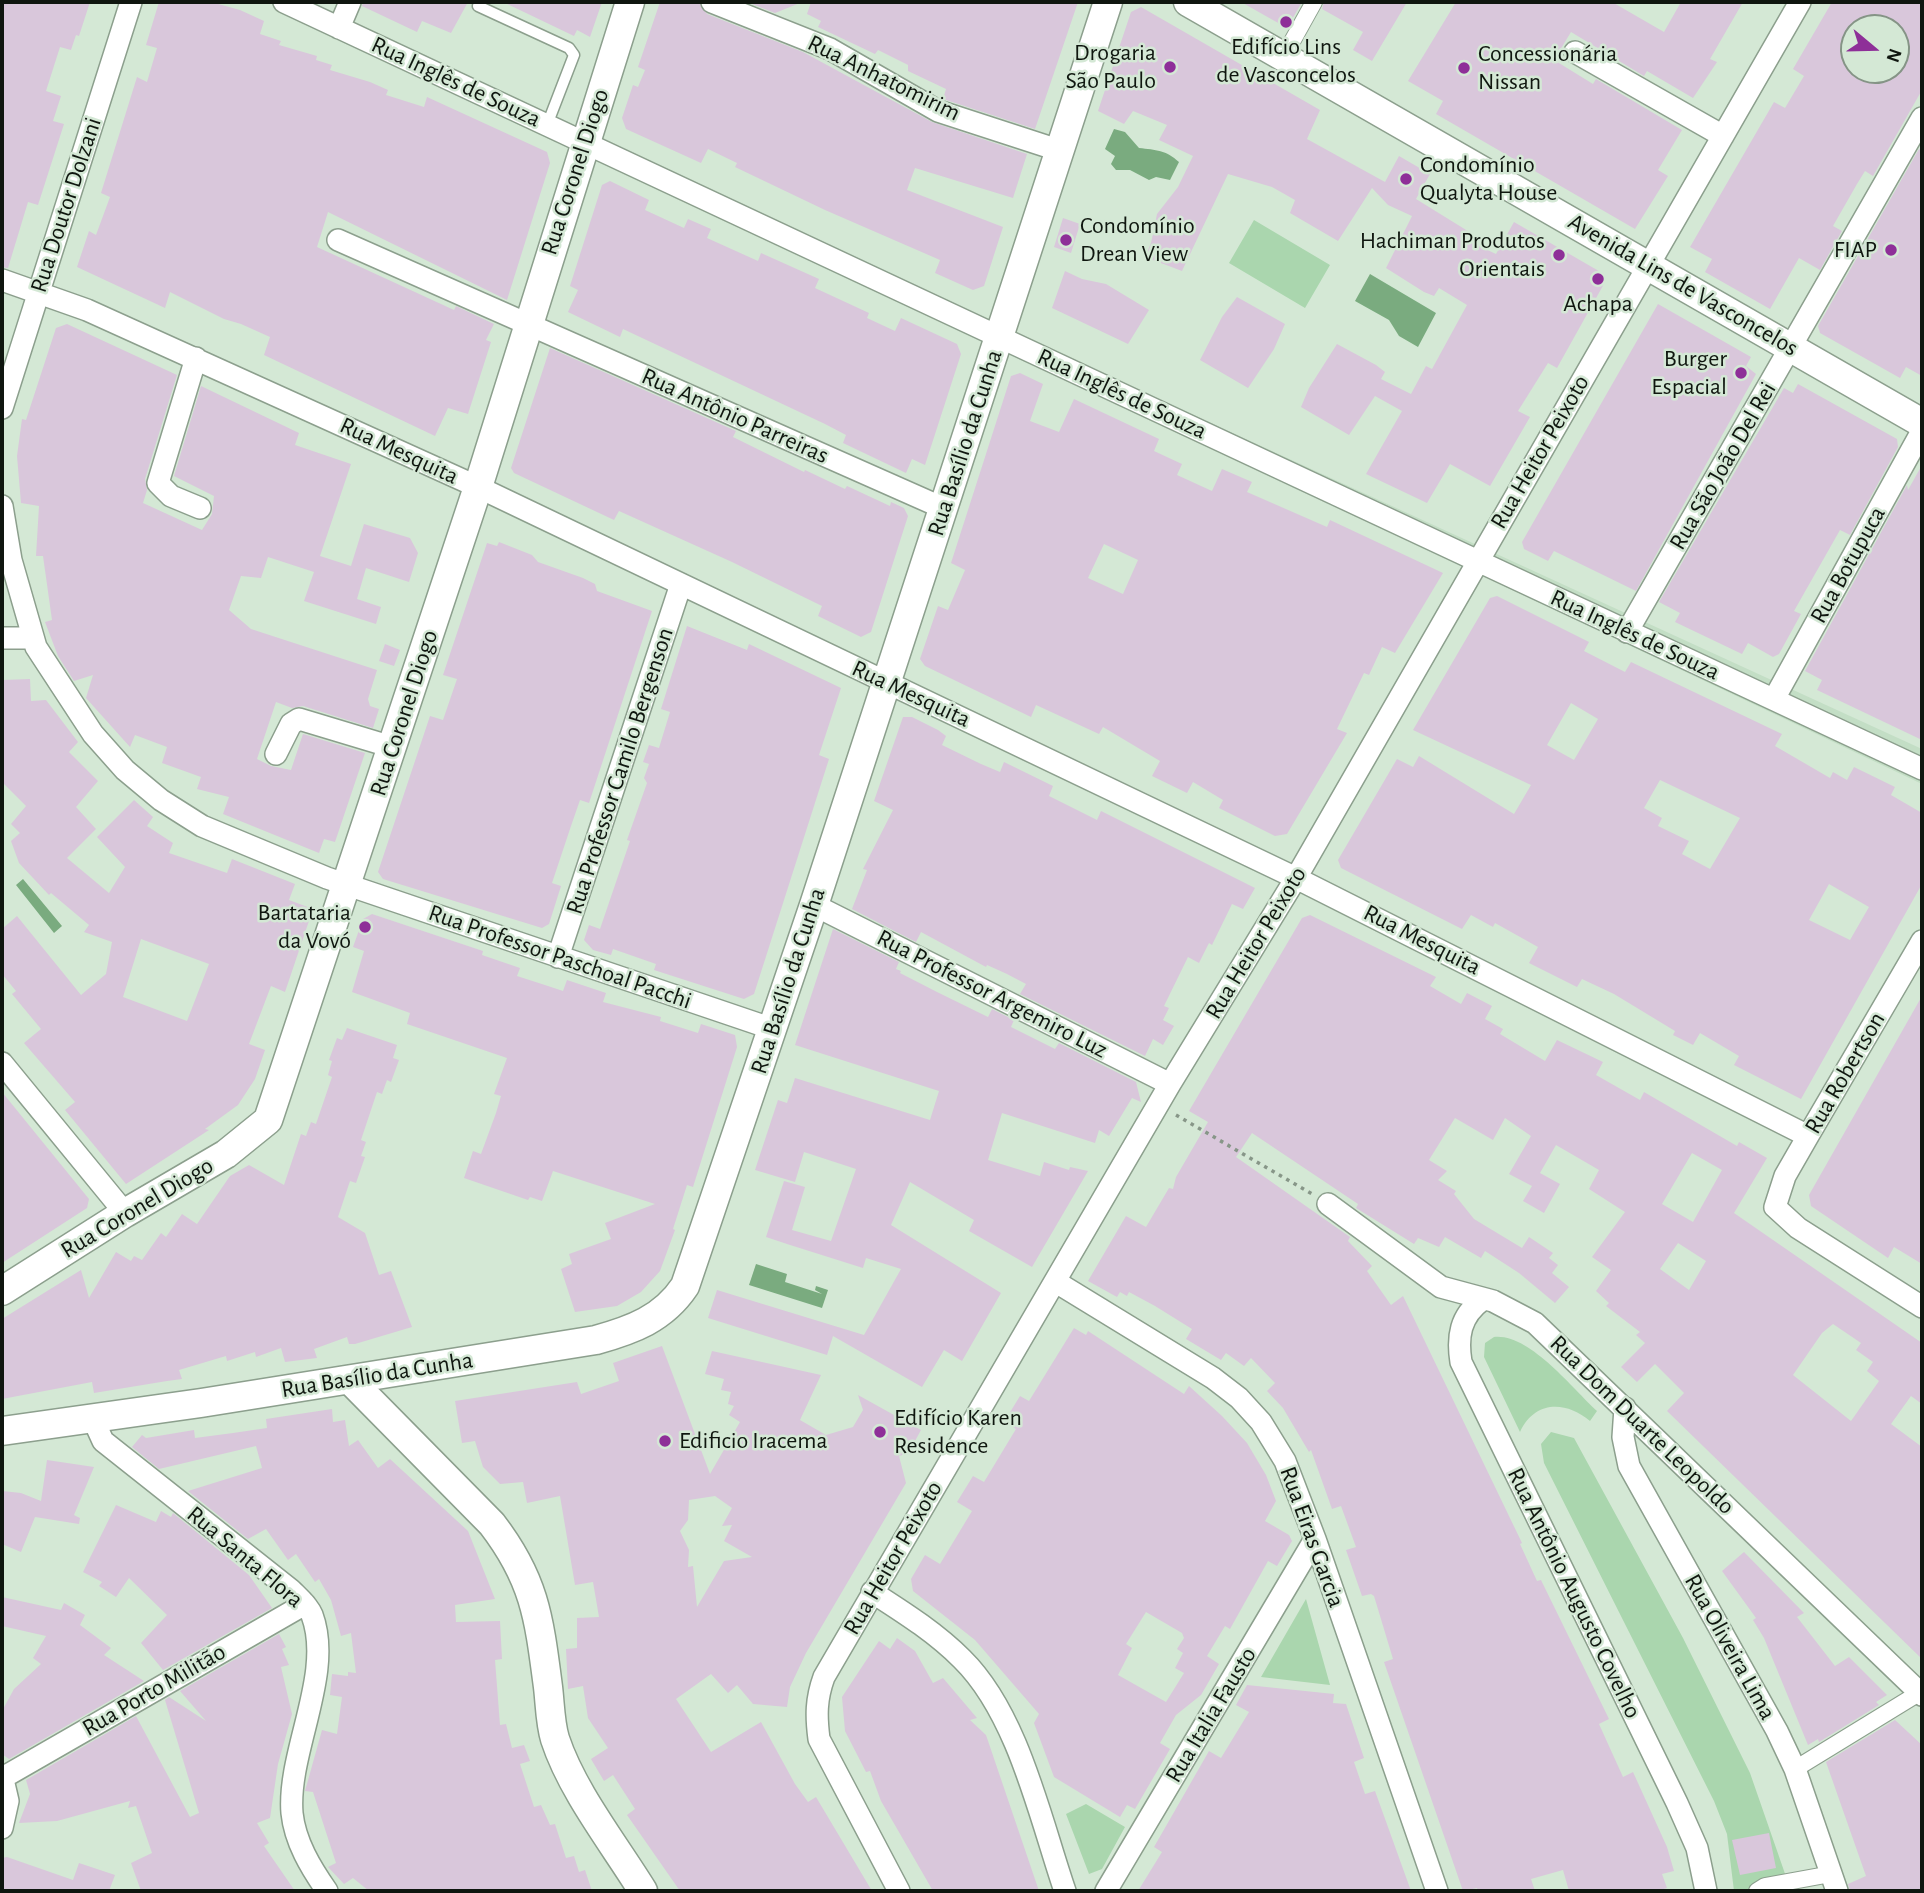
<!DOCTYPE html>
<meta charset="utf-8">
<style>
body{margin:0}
#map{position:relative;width:1924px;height:1893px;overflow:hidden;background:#d4e8d5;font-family:"Alegreya Sans",sans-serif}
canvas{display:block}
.frame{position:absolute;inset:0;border:4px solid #0f160f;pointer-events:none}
.north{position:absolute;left:1840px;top:14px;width:70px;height:70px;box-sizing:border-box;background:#d4e8d5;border:2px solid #859486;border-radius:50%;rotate:109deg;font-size:19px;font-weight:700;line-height:28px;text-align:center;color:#0f160f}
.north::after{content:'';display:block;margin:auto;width:24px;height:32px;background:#8e2f98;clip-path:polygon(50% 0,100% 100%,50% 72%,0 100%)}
</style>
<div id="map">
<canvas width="1924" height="1893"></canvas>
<div class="frame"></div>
<div class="north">N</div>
</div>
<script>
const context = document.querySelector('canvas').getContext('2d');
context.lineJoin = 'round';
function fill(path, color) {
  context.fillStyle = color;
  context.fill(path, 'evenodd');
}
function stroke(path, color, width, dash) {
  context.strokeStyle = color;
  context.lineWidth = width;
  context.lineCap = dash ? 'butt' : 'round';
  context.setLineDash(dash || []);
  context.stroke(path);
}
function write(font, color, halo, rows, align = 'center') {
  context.font = font + ' "Alegreya Sans",sans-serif';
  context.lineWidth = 5;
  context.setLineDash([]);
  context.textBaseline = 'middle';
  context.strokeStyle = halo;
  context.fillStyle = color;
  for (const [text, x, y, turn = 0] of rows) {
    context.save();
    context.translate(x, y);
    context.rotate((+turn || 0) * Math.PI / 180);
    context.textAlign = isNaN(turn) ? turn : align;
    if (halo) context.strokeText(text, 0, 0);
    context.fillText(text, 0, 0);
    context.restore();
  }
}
fill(new Path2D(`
 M1032,341L1922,749V784L1021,357Z`), '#c3dec5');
fill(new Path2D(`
 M1254,220L1330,265L1305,308L1229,263Z
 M1494,1337C1529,1333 1572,1388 1597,1411L1590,1421C1566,1401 1535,1400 1520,1432L1484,1357L1485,1343Z
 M1551,1432L1574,1438L1683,1638L1750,1773L1791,1891H1734L1727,1834L1714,1801L1544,1463L1541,1444Z
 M1306,1599L1330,1685L1261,1677Z
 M1086,1804L1125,1827L1102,1869L1089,1874L1066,1814Z`), '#aad6ae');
fill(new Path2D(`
 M1114,129L1125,132L1139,148C1156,150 1166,150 1179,162L1170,180L1156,177L1149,180L1130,170H1116L1111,164L1115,156L1105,149Z
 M1370,274L1436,313L1418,347L1399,336L1389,320L1355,301Z
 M23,879L62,926L54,933L16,885Z
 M756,1264L787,1274L785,1282L822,1294L815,1290L816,1286L828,1290L822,1308L749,1285Z`), '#7aab7f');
fill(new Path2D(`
 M2,2H90L79,36L76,35L71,50L60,47L46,91L61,96L53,121L64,124L38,205L28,202L8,268L2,267Z
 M159,2H211L240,10L264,21L260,34L281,41L279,45L317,56L316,60L332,65L330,70L370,82L388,90L386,95L424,107L427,97L547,152L550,163L507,300L328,212L317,247L454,310L456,306L494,324L486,340L491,342L468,414L448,408L435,436L264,355L270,337L241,324L224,319L170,292L165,308L77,267L89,231L96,235L110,197L101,193L137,77L147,82L157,48L146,45Z
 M363,2H468L451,33L422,21L417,32L362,6Z
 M503,2H602L590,37L577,30L574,36Z
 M660,2H699L707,14L803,52L932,122L1027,154L1013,198L915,168L907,190L1003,227L984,286L973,290L935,273L940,260L825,210L735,167L737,163L708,149L701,163L626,129L622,118L633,85L638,87L645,70L638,67Z
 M747,2H800V3L775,13Z
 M811,2H1078L1035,129L943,99L946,89L908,71V65L878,50L875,54L818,27L821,21L807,14Z
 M1241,2H1302L1287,28Z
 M1324,2H1407L1372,61L1353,50L1363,32L1322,9Z
 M1456,2H1612L1664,32L1681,2H1743L1710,59L1717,62L1693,98L1647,71L1644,76L1571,32L1554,60L1593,84L1596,79L1682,130L1658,170L1668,176L1635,229L1436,114L1443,101L1408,81Z
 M1832,2H1922V90L1873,176L1865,171L1857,184L1833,226L1842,231L1820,270L1799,258L1770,309L1705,272L1712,259L1690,247L1774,102L1785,108L1804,76L1793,69ZM1854,28H1896V70H1854Z
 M1141,7L1320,110L1307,139L1385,182L1399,156L1430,174L1416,199L1471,233L1466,240L1496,254L1514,222L1604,274L1605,282L1557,368L1548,363L1518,411L1530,417L1490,486L1450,464L1427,503L1366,474L1402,411L1375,396L1349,435L1301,407L1309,388L1337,344L1376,365L1385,372L1381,379L1411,394L1426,366L1432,369L1467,305L1439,288L1434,296L1424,292L1386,268L1412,216L1388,205L1372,188L1338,241L1290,213L1295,200L1272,187L1228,174L1182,271L1145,257L1151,243L1157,214L1178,187L1193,156L1159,140L1167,125L1133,111L1124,124L1098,111L1131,12Z
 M1919,149L1922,151V376L1906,367L1900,378L1820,333L1818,326Z
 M610,181L649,200L645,210L684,228L688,219L711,229L707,238L758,261L761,253L819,279L815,288L869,313L867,318L895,331L901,318L957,344L961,354L925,465L912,459L906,473L843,443L846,435L825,424L623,329L620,337L568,312L578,290L570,286L602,185Z
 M1063,218L1080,224L1071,253L1054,247Z
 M1065,271L1082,279L1106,284L1149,310L1128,344L1052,308Z
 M1237,297L1285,324L1274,349L1248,388L1200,360L1222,317Z
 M1658,304L1751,357L1746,366L1756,374L1636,591L1554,551L1548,561L1524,549L1522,542Z
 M67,324L177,375L145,479L147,490L143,503L202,530L212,514L214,496L174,476L201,386L299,433L295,445L351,464L320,556L351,566L364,524L410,538L418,553L409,582L366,568L357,599L381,607L376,624L304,601L314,572L268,557L261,578L241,576L229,610L251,629L377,670L368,699L370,706L379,709L373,728L303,706L292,708L276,702L257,759L271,766L291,770L303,734L365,753L335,842L324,839L319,853L223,814L229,797L197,789L201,777L162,763L167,747L135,735L130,747L86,698L93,675L74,681L58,656L45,622L52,620L43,556H36L39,506L21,503L17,456L22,419L26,420L56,328Z
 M550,348L736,431L733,437L804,472L805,470L845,489L847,486L890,506L891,502L904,508L908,516L871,632L861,637L818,616L822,606L732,562L619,511L614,520L514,473L511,468Z
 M1020,373L1043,384L1030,421L1059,432L1074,399L1159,439L1154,451L1182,464L1177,475L1212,491L1222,469L1252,482L1247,492L1327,527L1330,520L1443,573L1395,653L1382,647L1369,675L1364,673L1337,729L1347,733L1287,834L1275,836L1219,808L1223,800L1193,782L1187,793L1152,776L1160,761L1103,727L1099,734L1036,705L1031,717L925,666L920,659L938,606L948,610L965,570L951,563L1011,376ZM1104,544L1138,560L1123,594L1088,578Z
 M1798,384L1897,439L1898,447L1850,535L1840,530L1794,611L1801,614L1779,654L1773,657L1748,643L1742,654L1675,622L1680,613L1659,602L1784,388L1793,393Z
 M1922,465V740L1817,690L1822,680L1805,671L1907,485L1908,490Z
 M499,542L532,555L538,562L583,578L595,584L597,591L652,611L589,803L580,800L571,826L552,883L561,886L549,924L542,928L383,879L378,872L430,716L443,720L457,679L443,675L487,543L497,546Z
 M1497,596L1589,642L1584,651L1625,672L1631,662L1782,734L1775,746L1830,778L1833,772L1847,780L1854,767L1895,787L1891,795L1922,813V884L1801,1099L1734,1065L1739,1056L1700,1033L1693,1045L1673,1035L1675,1031L1614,994L1582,979L1577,987L1529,963L1538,947L1495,923L1493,927L1471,915L1462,929L1341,868L1338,860L1397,759L1413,767L1419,756L1514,814L1531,785L1413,730L1490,598ZM1571,703L1598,719L1574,760L1547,745ZM1660,780L1740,818L1710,869L1682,854L1689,841L1658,826L1662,818L1644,808ZM1829,884L1869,907L1850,940L1809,920Z
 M687,626L747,650L749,644L841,688L819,755L829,759L754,994L744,999L654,970L656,964L613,949L611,955L593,950L584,940L589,925L600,929L630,841L627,840L647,783L644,778L649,764L643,762L649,745L659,748L670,712L661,709Z
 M385,644L400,650L394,666L379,661Z
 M30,679L31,701L46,700L78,742L69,752L98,781L76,807L96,829L67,858L109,893L125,867L97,837L134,800L153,817L147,826L173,843L169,853L227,873L232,859L295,884L289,900L313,909L285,992L271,986L249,1044L265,1050L255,1079L238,1105L205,1129L209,1130L126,1184L65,1110L75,1102L24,1043L41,1029L12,994L16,991L2,974V929L17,916L81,995L106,974L112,942L84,932L89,925L51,893L49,895L19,863L11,841L20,833L11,824L26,806L2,782V680ZM141,939L209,964L187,1021L123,997Z
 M903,717H912L938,730L946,736L942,745L981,764L1000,772L1004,762L1053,786L1049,796L1097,820L1101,811L1255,888L1243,909L1232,904L1212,945L1209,943L1199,963L1188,957L1164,1006L1169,1008L1163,1020L1174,1026L1163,1045L1153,1039L1145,1056L1020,994L1026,984L1007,974L987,965L986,967L921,932L916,942L852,909L867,870L863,869L893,810L874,801Z
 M372,914L483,951L482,955L520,968L517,976L548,986L563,991L567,980L606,993L603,1002L661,1017L660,1021L698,1033L701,1024L735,1035L737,1047L693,1187L687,1185L673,1229L675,1230L660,1271L641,1292L617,1306L575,1312L561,1269L572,1264L569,1254L611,1239L605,1223L655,1204L553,1171L542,1201L530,1197L528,1200L464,1178L473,1151L481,1154L496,1113L501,1096L494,1094L507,1058L407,1024L410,1013L352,992L364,951L353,947L363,919Z
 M1310,915L1436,977L1430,986L1461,1004L1467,993L1492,1006L1485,1019L1503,1029L1500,1034L1545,1061L1557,1040L1603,1062L1596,1075L1640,1100L1644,1092L1737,1146L1739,1142L1767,1158L1734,1213L1922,1343V1404L1911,1396L1891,1424L1922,1447V1659L1667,1411L1684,1393L1655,1364L1637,1382L1621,1367L1645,1343L1636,1335L1640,1332L1606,1306L1609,1303L1596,1291L1611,1270L1592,1257L1625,1212L1589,1189L1599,1170L1556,1145L1540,1173L1560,1184L1544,1213L1523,1201L1532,1186L1509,1174L1531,1136L1505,1118L1493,1140L1455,1118L1429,1160L1447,1171L1438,1180L1456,1191L1454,1194L1474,1219L1522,1248L1529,1237L1553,1253L1549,1258L1558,1265L1552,1273L1569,1287L1555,1303L1519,1273L1485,1251L1481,1258L1445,1237L1439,1247L1418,1238L1414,1244L1356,1208L1358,1204L1252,1133L1236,1157L1350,1237L1348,1241L1372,1266L1367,1271L1391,1305L1403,1296L1522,1543L1520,1544L1537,1581L1541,1580L1609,1719L1599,1724L1623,1777L1633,1772L1667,1847L1674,1871L1662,1874L1667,1888L1657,1891H1569L1563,1870L1531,1879L1535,1891H1478L1477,1888L1463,1891L1384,1662L1393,1659L1374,1596L1371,1594L1362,1596L1346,1550L1356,1547L1341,1506L1332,1509L1311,1450L1309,1452L1283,1408L1267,1391L1275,1383L1251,1358L1244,1366L1226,1353L1221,1360L1186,1339L1192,1329L1155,1306L1129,1292L1127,1296L1120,1292L1117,1297L1088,1281L1126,1216L1146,1227L1169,1188L1173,1189L1176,1177L1208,1122L1189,1111L1302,918ZM1692,1153L1722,1170L1693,1222L1662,1204ZM1678,1243L1706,1261L1689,1290L1660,1269ZM1833,1324L1861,1343L1856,1350L1873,1362L1867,1371L1879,1381L1851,1421L1793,1375L1822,1333Z
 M833,929L899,962L896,969L901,971L900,973L937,992L988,1017L992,1009L1014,1020L1011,1027L1055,1049L1059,1043L1136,1082L1141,1102L1132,1098L1109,1136L1099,1130L1095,1143L1002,1113L988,1160L1040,1176L1044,1162L1069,1170L1070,1167L1088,1171L1032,1267L969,1231L974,1220L910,1182L891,1225L1001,1293L962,1361L944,1350L922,1387L833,1336L827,1355L708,1318L717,1290L864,1335L901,1269L866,1258L863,1268L787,1244L788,1241L787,1244L766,1237L784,1181L805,1187L792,1230L831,1241L856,1169L804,1152L795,1182L755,1170L778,1100L787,1103L795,1078L930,1120L939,1091L795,1045Z
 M1922,996V1264L1894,1247L1888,1258L1811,1206L1809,1195Z
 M347,1028L397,1045L393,1058L399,1060L391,1082L387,1080L382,1094L377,1092L361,1140L366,1142L361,1156L365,1157L356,1183L350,1181L338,1217L365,1233L379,1275L391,1271L412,1327L355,1344H349L347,1337L314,1349L317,1358L285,1362L281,1348L256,1357L255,1352L227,1361L226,1356L179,1370L182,1379L167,1381L94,1393L92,1382L2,1399V1319L81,1270L89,1298L116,1252L131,1261L134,1256L142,1260L161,1233L166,1237L182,1214L197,1224L230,1176L249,1165L284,1185L301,1134L306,1136L311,1122L316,1124L332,1077L328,1075L332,1061L329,1060L337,1038L342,1040Z
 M2,1092L89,1199L87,1208L2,1263Z
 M1074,1328L1086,1335L1088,1331L1184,1394L1189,1386L1222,1416L1247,1443L1266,1475L1276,1501L1265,1521L1289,1535L1292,1541L1277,1566L1268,1561L1230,1629L1225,1626L1207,1656L1219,1664L1201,1695L1176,1715L1160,1743L1170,1749L1135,1809L1127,1805L1120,1817L1054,1777L1034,1723L1039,1714L975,1640L913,1591L911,1579L925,1555L940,1564L972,1511L957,1502L973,1476L984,1482L1016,1429L1004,1422L1020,1396L1029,1401ZM1146,1612L1182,1633L1184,1638L1177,1649L1183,1653L1175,1668L1184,1673L1166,1702L1118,1675L1132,1648L1126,1644Z
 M662,1346L710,1474L740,1422L729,1415L734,1406L728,1404L731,1392L721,1390L724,1379L705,1374L712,1351L821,1375L800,1420L826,1435L853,1427L863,1410L858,1395L921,1430L915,1441L925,1448L899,1456L906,1483L806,1653L790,1687L787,1707L753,1704L737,1685L728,1693L711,1674L676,1699L711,1752L761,1722L795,1784L808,1802L816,1797L872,1891H680L627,1815L635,1809L613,1775L604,1781L591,1759L608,1748L588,1718L583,1686L568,1689L566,1649L577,1648V1618L599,1617L593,1582L575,1585L560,1496L527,1503L523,1482L500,1484L483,1467L475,1441L462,1443L455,1401L577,1382L581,1394L619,1381L613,1363ZM715,1496L732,1508L722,1526L732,1525L724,1541L752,1557L724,1561L697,1607L693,1566L688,1567L689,1550L680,1531L688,1520L689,1500Z
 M332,1409L333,1422L345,1420L349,1446L358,1440L378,1468L390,1459L468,1531L495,1599L455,1605L456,1622L500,1621L502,1659L495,1660L500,1725L506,1724L512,1748L524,1745L530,1761L520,1764L534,1807L541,1805L550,1825L555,1824L566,1858L574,1856L579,1872L585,1870L592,1891H369L353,1878L344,1884L328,1867L336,1863L313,1792L305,1791L322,1730L337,1734L342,1697L330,1695L332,1674L348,1676V1672L356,1673L351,1633L341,1636L331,1600L319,1579L315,1582L296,1554L288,1560L266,1529L248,1539L188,1491L262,1468L256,1446L159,1469L132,1447L142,1435L146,1438L194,1430L195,1438L233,1433L267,1428L266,1419Z
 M47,1460L94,1467L74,1515L80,1518L79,1524L35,1517L21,1552L2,1544V1491L21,1493L41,1501Z
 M116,1505L156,1522L161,1511L171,1517L173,1513L249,1575L272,1608L163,1670L141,1643L167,1615L129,1578L116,1597L99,1586L102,1582L83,1572Z
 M1744,1552L1804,1613L1797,1617L1835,1666L1849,1657L1887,1695L1876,1702L1879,1705L1819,1742L1818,1739L1808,1745L1764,1638L1753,1620L1756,1618L1722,1571Z
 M2,1597L61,1610L64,1603L85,1615L80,1625L111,1648L104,1655L144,1681L9,1759L2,1754V1711L14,1689L41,1664L33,1658L46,1636L2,1626Z
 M279,1634L286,1647L282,1649L289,1665L281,1667L292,1714L278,1764L270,1818L257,1823L269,1843L264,1846L295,1891H141L131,1863L152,1853L136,1806L128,1808L130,1801L57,1821L19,1823L30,1794L26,1780L136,1716L190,1817L199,1813L165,1700L169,1697L206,1721L180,1691Z
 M897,1638L915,1651L933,1683L943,1678L977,1718L970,1720L986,1735L1039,1891H933L881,1801L870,1771L866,1772L845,1731L842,1697L879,1641L890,1649Z
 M1247,1685L1334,1694L1333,1703L1346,1704L1364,1758L1354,1762L1365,1794L1375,1791L1411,1891H1138L1162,1852L1154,1847L1209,1751L1221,1758L1249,1712L1236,1705Z
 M1895,1720L1922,1745V1891H1850L1848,1884L1866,1876L1826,1762Z
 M1769,1833L1776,1868L1740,1875L1732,1840Z
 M7,1857L73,1880L79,1863L115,1875L109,1891H2V1858Z`), '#d9c7db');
const service = new Path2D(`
 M478,6L569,48L574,55L547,125`);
const pedestrian = new Path2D(`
 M1284,56L1314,2
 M1795,1769L1919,1693
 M1757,1891L1765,1886L1831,1874`);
const minor = new Path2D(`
 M284,2L1922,769
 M712,2L830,49L938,111L1058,150
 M339,28L350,2
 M1575,52L1723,136
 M338,240L943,508
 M2,280L87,310L478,487L1296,878L1808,1136
 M196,358L158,483L171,496L200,508
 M2,408L131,2
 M2,506L11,560L36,647L93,734L125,770L161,800L202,826L327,878L773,1029
 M1627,632L1922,118
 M2,638H32
 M1774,699L1922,431
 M276,754L291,724L299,719L392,747
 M814,905L1170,1084
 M1922,941L1808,1136L1785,1176L1775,1207L1798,1228L1922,1307
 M558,957L681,584
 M2,1063L125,1213
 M1328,1204L1441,1287L1493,1301L1535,1323L1922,1695
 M1056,1282L1213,1378L1239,1398L1261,1422L1285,1461L1315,1539L1437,1891
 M1482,1300C1460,1316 1457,1337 1461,1362L1677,1803L1697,1848L1706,1891
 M1625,1408L1623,1437L1629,1466L1777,1731L1795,1769L1837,1891
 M93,1419L103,1441L291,1590C298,1597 308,1605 312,1615C334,1674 287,1752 292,1813C295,1842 311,1868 327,1891
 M872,1592C903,1612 935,1632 962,1659C1018,1714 1040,1818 1065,1891
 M2,1775L8,1801L2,1828
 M4,1777L305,1604
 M899,1891L819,1739C816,1716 816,1699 824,1677L1170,1084L1296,878L1800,2
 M1106,1891L1315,1539`);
const tertiary = new Path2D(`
 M1188,2L1922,423
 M2,1291L125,1213L226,1154L268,1120L478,487L630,2
 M350,1380L492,1524C535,1580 539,1618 548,1687C550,1703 550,1723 555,1739C572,1791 614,1844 643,1891
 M2,1431L201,1403L596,1340C632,1330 663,1319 685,1286L814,905L1108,2`);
stroke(service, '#8c9f8d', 13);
stroke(pedestrian, '#8c9f8d', 18);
stroke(minor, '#8c9f8d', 24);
stroke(tertiary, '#8c9f8d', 31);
stroke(new Path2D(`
 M1176,1115L1312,1194`), '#879688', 3.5, [3.5, 5]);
stroke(service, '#fff', 10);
stroke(pedestrian, '#fff', 16);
stroke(minor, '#fff', 21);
stroke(tertiary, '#fff', 28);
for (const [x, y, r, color] of [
 [1286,22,7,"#8e2f98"],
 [1170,67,7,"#8e2f98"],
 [1464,68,7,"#8e2f98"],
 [1406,179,7,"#8e2f98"],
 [1066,240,7,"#8e2f98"],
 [1891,250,7,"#8e2f98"],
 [1559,255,7,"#8e2f98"],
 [1598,279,7,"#8e2f98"],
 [1741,373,7,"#8e2f98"],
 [365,927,7,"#8e2f98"],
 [880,1432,7,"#8e2f98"],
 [665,1441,7,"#8e2f98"]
]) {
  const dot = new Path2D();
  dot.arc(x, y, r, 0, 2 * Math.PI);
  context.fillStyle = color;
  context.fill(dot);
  stroke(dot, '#d4e8d5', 2.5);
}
write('24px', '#0f160f', '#d4e8d5', [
 ["Edifício Lins",1286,47,"center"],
 ["de Vasconcelos",1286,75,"center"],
 ["Drogaria",1156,53],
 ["São Paulo",1156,81],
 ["Concessionária",1478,54,"left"],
 ["Nissan",1478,82,"left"],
 ["Condomínio",1420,165,"left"],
 ["Qualyta House",1420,193,"left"],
 ["Condomínio",1080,226,"left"],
 ["Drean View",1080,254,"left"],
 ["Hachiman Produtos",1545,241],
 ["Orientais",1545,269],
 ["FIAP",1877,250],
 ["Achapa",1598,304,"center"],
 ["Burger",1727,359],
 ["Espacial",1727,387],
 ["Bartataria",351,913],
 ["da Vovó",351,941],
 ["Edifício Karen",894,1418,"left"],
 ["Residence",894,1446,"left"],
 ["Edificio Iracema",679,1441,"left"]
], 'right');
write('24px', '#0f160f', '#d4e8d5', [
 ["Rua Anhatomirim",884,78,26],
 ["Rua Inglês de Souza",456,82,25],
 ["Rua Coronel Diogo",575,172,-72],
 ["Rua Doutor Dolzani",66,205,-72],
 ["Avenida Lins de Vasconcelos",1683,285,30],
 ["Rua Inglês de Souza",1122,394,25],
 ["Rua Antônio Parreiras",735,416,24],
 ["Rua Basílio da Cunha",965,443,-72],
 ["Rua Mesquita",399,451,25],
 ["Rua Heitor Peixoto",1540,452,-60],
 ["Rua São João Del Rei",1723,466,-60],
 ["Rua Botupuca",1848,565,-61],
 ["Rua Inglês de Souza",1635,635,25],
 ["Rua Mesquita",911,694,25],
 ["Rua Coronel Diogo",404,713,-72],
 ["Rua Professor Camilo Bergenson",620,771,-72],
 ["Rua Mesquita",1422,940,27],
 ["Rua Heitor Peixoto",1256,943,-59],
 ["Rua Professor Paschoal Pacchi",560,957,19],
 ["Rua Basílio da Cunha",788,981,-72],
 ["Rua Professor Argemiro Luz",992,994,27],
 ["Rua Robertson",1845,1073,-60],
 ["Rua Coronel Diogo",137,1208,-31],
 ["Rua Basílio da Cunha",377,1375,-9],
 ["Rua Dom Duarte Leopoldo",1642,1425,44],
 ["Rua Eiras Garcia",1312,1537,70],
 ["Rua Santa Flora",245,1557,40],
 ["Rua Heitor Peixoto",893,1558,-60],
 ["Rua Antônio Augusto Covelho",1574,1593,64],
 ["Rua Oliveira Lima",1730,1647,61],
 ["Rua Porto Militão",154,1690,-30],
 ["Rua Italia Fausto",1211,1715,-59]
]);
</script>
